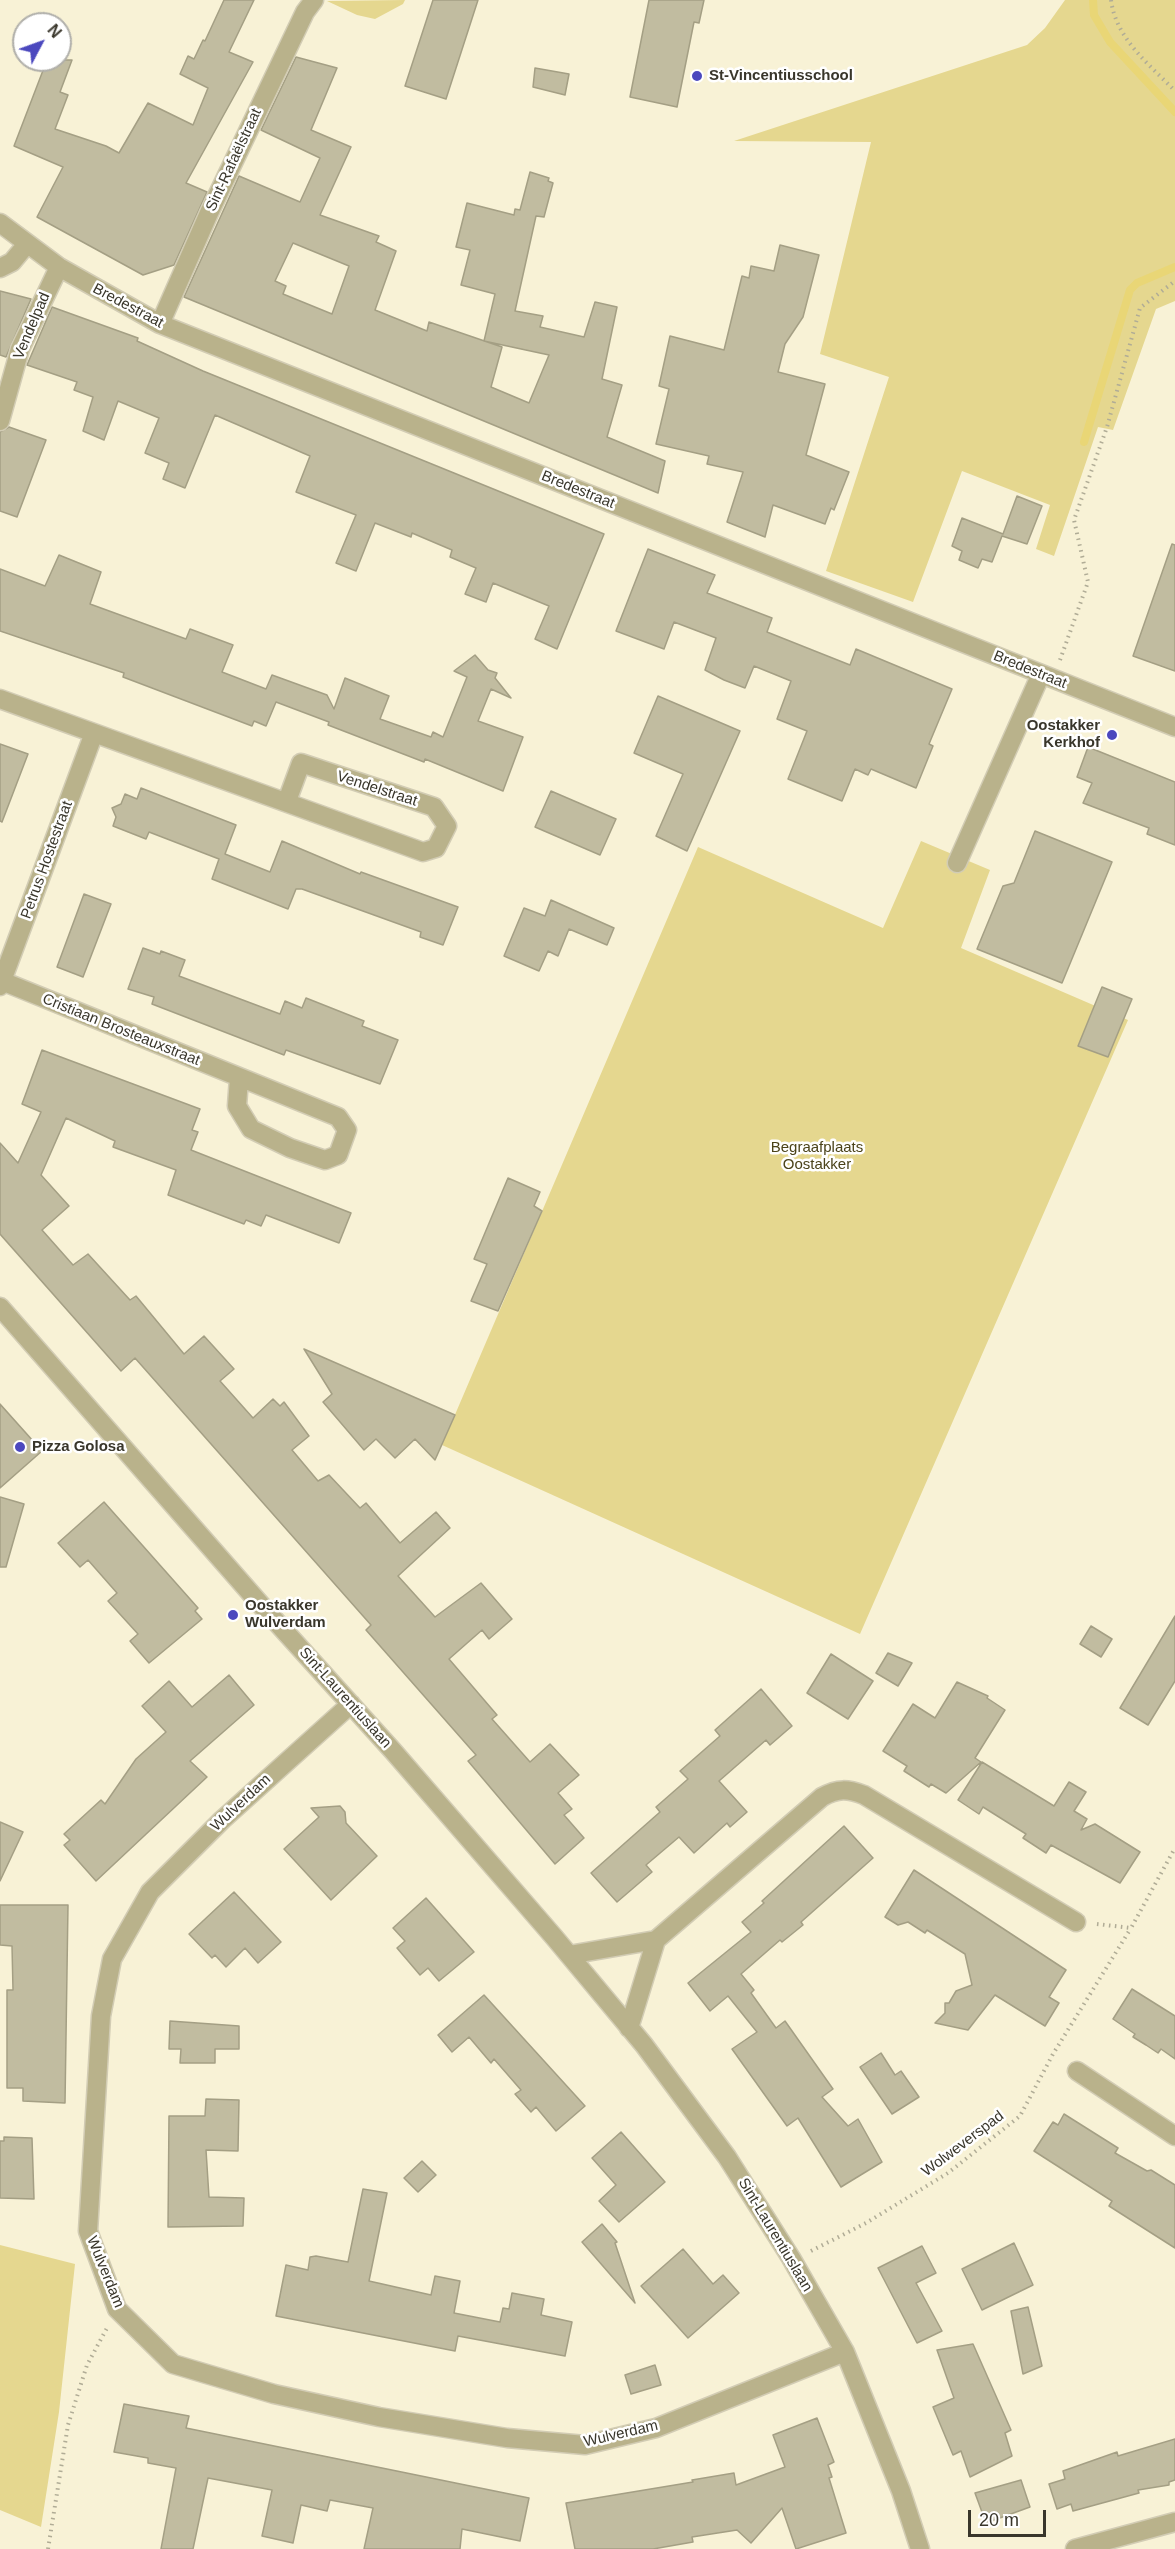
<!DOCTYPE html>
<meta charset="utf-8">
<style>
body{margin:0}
#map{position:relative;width:1175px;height:2549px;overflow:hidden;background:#f8f2d6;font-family:Arial,sans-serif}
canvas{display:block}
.north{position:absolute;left:12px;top:12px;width:60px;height:60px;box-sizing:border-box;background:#fff;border:2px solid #b0afaa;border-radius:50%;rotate:49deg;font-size:16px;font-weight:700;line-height:24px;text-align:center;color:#39362b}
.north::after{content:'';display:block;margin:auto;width:21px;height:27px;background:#4b48be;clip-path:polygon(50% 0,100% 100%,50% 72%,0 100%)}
.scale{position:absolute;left:968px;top:2510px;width:78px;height:27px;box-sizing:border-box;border:3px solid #39362b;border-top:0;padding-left:8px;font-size:18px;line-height:21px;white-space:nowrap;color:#39362b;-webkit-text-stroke:4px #fff;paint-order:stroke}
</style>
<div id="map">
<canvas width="1175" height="2549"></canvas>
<div class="north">N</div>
<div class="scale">20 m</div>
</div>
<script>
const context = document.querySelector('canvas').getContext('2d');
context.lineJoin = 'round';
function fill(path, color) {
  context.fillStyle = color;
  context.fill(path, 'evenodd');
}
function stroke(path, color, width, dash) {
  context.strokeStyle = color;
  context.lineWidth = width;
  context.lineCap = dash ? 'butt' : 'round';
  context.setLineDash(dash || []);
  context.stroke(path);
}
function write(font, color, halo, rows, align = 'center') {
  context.font = font + ' Arial,sans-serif';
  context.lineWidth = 5;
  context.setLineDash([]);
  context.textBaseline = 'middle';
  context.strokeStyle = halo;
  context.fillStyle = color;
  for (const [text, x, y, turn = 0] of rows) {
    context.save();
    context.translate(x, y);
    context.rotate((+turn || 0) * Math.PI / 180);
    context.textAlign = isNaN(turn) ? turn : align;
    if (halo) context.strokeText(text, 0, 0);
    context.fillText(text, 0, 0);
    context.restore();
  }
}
fill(new Path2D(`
 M405,0L403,4L375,19L357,15L327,1Z
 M1065,0H1175V301L1156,309L1113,430L1098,427L1054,556L1036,549L1050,505L962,471L913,602L826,571L889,377L820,354L871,142L734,141L1027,45L1045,28Z
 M921,841L990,870L961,948L1128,1020L860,1634L442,1445L698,847L883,928Z
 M0,2245L75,2264L59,2412L41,2527L0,2510Z`), '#e5d78f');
stroke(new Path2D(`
 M1093,0L1094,15L1110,42L1175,112
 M1084,442L1130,290L1137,283L1175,267`), '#e9d676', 8);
const building = new Path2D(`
 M224,0H254L229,52L253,62L186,183L207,192L174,265L143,275L37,217L63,167L14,146L47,60H72L60,92L68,95L55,129L106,146L119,153L148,103L193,125L208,88L180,74L188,56L194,59L203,40L205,41Z
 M433,0H478L446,99L405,86Z
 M649,0H704L699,23L694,22L677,107L630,97Z
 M296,57L337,68L311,130L351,147L320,215L379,236L376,242L396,251L375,310L427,331L429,322L502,347L491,387L529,403L549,355L484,341L495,294L461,285L470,250L456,247L467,203L514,215L515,209L520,210L530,172L549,178L548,181L553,183L544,217L536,216L515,311L543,316L540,327L584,337L595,302L617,307L602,379L622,385L607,437L665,461L658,493L184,297L239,176L300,202L320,158L261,130ZM293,243L349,266L332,314L283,294L286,286L275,281Z
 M535,68L569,74L565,95L533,87Z
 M780,245L819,255L803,317L785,344L778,372L825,384L806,455L849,472L834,510L831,508L825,524L773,505L765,537L727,522L743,472L707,464L709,456L656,444L669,389L659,386L670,336L724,350L742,276L749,278L751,266L774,271Z
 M0,291L31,299L6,357L0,355Z
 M52,307L138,338L137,341L203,371L604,534L557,649L535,639L549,606L493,583L486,602L465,594L476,568L450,557L452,550L412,533L411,537L375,523L356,571L336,563L356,515L296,492L310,456L215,415L185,488L163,479L169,463L145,453L159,418L118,401L104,440L83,431L93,397L74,390L77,382L27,365Z
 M9,427L46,440L17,517L0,511V432Z
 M1017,496L1042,506L1027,544L1002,536L992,562L982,559L978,568L959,560L962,551L952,546L962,518L1003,534Z
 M1172,544L1175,545V671L1133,656Z
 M648,549L715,575L707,593L772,618L767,632L850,665L856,649L952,689L929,744L933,746L916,788L871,769L868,775L855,769L842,801L788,779L807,731L777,719L791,681L754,666L745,688L724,680L705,670L716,638L674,622L664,649L616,631Z
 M59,555L101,572L90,604L186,639L190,629L233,645L222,672L266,689L272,675L327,695L334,709L345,678L389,696L380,719L431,737L433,732L443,737L467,677L454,671L475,655L488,670L497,673L495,678L511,698L491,689L478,721L523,737L503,791L425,759L424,762L328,725L329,722L276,702L266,726L254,721L252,726L123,677L124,673L0,631V569L45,586Z
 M658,696L740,731L687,851L656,836L683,774L634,753Z
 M0,744L28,754L2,822L0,821Z
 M1088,747L1175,782V845L1147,834L1149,828L1083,803L1092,783L1077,777Z
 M141,788L236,825L225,854L270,872L282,841L360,874L361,872L458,907L443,945L420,937L421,932L302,889H296L288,909L212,879L219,859L149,832L146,839L113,826L116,817L112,808L121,804L125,794L137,799Z
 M551,791L616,819L600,855L535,827Z
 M1035,831L1112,862L1062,983L977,949L1003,886L1014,883Z
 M84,894L111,904L83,977L57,967Z
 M551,900L614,928L607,945L569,929L558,956L548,951L539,971L504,956L524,908L545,916Z
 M143,948L160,954L161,951L185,960L179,976L280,1014L285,1001L302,1008L306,998L364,1021L362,1026L398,1040L380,1084L286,1050L284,1055L152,1004L154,997L128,989Z
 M1102,987L1132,999L1108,1057L1078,1046Z
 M42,1050L200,1109L192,1130L198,1132L191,1150L351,1213L339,1243L266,1215L261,1226L246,1220L244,1224L168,1195L176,1170L113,1147L115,1141L66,1118L41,1175L69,1206L42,1230L73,1265L88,1254L130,1300L136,1296L184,1354L204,1336L234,1369L220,1381L253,1418L273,1399L280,1406L284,1402L309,1436L292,1450L318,1481L329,1475L360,1508L366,1503L400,1543L436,1512L450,1528L398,1576L435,1617L481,1583L512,1619L489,1639L482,1630L449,1659L497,1715L492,1719L530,1762L550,1744L579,1775L558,1793L572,1809L564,1815L584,1838L555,1864L468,1761L476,1755L366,1630L371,1625L135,1358L121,1371L0,1234V1143L18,1163L41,1112L22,1104Z
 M508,1178L540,1192L534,1206L542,1211L498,1311L471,1301L487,1264L474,1259Z
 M304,1349L455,1415L435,1460L415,1439L395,1458L376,1439L364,1450L323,1402L332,1394Z
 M0,1404L42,1451L0,1488Z
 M0,1497L24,1504L6,1567H0Z
 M104,1502L198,1608L195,1611L202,1619L149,1663L130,1641L138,1634L108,1601L117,1593L88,1560L80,1567L58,1543Z
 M1175,1616V1681L1148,1725L1120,1708Z
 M1091,1626L1112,1639L1101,1657L1080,1644Z
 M888,1653L912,1663L898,1686L876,1673Z
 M831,1654L873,1681L848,1719L807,1693Z
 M229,1675L254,1705L190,1761L207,1777L96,1881L64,1845L70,1840L64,1834L101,1800L105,1804L136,1759L166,1732L142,1706L169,1681L192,1707Z
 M957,1682L988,1696L987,1698L1005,1710L975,1758L981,1762L946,1793L931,1784L929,1787L904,1771L907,1766L883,1751L913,1704L935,1718Z
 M761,1689L792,1726L770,1745L766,1740L719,1781L747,1812L730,1827L727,1823L694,1853L679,1837L646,1865L652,1872L617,1902L591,1873L660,1812L656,1807L688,1779L680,1771L720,1736L715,1730Z
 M982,1762L1054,1806L1069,1782L1086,1792L1074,1811L1087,1819L1081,1830L1095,1824L1140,1852L1120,1883L1051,1845L1046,1853L1023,1838L1026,1834L983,1807L979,1814L958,1800Z
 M340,1806L345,1812L346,1823L377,1856L331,1900L284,1849L319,1817L311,1808Z
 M0,1822L23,1832L0,1881Z
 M844,1826L873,1858L801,1922L803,1925L782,1942L780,1940L741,1974L754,1990L751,1993L776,2028L785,2021L833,2089L822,2097L848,2126L858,2119L882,2162L841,2187L798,2118L787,2126L732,2049L757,2032L728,1996L710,2011L688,1983L751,1932L742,1922L764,1903L762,1901Z
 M914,1870L1066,1970L1049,1997L1059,2003L1045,2026L995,1995L968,2030L935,2023L945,2013V2003H949L956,1991L972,1985L965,1954L927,1930L925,1933L908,1922L898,1925L885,1917Z
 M234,1892L281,1942L258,1963L245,1948L226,1967L215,1955L212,1958L189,1934Z
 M426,1898L474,1952L439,1981L428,1968L420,1975L397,1948L405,1941L393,1928Z
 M0,1905H68L65,2103L23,2101V2088H7V1990H13L12,1946L0,1945Z
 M1132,1989L1175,2016V2059L1161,2049L1158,2053L1146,2045L1133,2037L1135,2034L1113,2019Z
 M484,1995L585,2106L556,2131L536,2107L531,2112L515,2094L521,2090L494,2059L491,2063L469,2037L452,2052L438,2035Z
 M170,2021L239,2026V2049H215V2063H180L181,2049H169Z
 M881,2053L895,2075L901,2071L919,2097L892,2114L860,2067Z
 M206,2099L239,2100L238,2151L206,2150L209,2197L244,2198L243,2226L168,2227L169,2116H205Z
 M1064,2114L1118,2148L1115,2153L1147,2171L1151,2170L1175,2185V2248L1109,2206L1112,2201L1034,2151L1053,2122L1058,2125Z
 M621,2132L665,2182L619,2222L599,2201L616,2185L592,2158Z
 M4,2137L32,2138L34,2199L0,2198V2141H4Z
 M422,2161L436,2175L418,2192L404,2178Z
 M363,2189L387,2193L369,2281L431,2295L435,2276L460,2281L454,2313L500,2322L503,2308L509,2309L512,2293L544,2299L541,2315L572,2322L565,2356L458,2336L455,2351L276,2316L286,2265L308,2270L310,2257L316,2256L348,2262Z
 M602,2224L617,2242L615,2243L635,2303L582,2242Z
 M1014,2243L1033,2285L982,2310L962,2269Z
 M922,2246L936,2273L916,2283L942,2331L917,2343L878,2268Z
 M683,2249L713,2284L723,2275L739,2293L688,2338L641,2286Z
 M1028,2307L1042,2366L1023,2374L1011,2311Z
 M973,2344L1011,2430L1005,2433L1012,2456L970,2477L961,2451L953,2455L933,2407L954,2398L937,2350Z
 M655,2365L661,2385L631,2394L625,2375Z
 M124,2404L189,2416L186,2428L529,2498L520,2541L462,2529L460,2549H364L373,2508L330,2500L327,2511L301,2505L293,2543L262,2536L272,2490L208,2478L193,2549H161L176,2468L148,2463V2458L114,2452Z
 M817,2418L834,2462L828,2465L832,2477L829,2478L846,2533L796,2549L782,2508L751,2543L737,2530L692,2537L693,2542L653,2549H575L566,2503L693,2482L692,2480L734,2473L736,2485L785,2467L773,2435Z
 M1175,2439V2480L1169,2482V2485L1138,2490L1139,2493L1073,2511L1071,2504L1057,2509L1049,2484L1065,2479L1063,2471L1117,2452L1118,2456Z
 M1021,2480L1030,2507L986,2523L975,2493Z`);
fill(building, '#c1bca0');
stroke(building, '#a49f84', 1.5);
const minor = new Path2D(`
 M0,223L59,267L160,324L1175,727
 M0,268L12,262L27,244
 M160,324L209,213L305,12L314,0
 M0,421L20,349L59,267
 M0,699L423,852L436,848L447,826L434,807L301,763L287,801
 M957,863L1041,674
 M2,981L338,1117L347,1130L338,1155L325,1160L290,1148L251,1129L237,1106L239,1078
 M0,986L94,733
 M0,1307L261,1605L393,1751L554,1937L644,2045L727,2157L791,2258L845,2352L901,2491L920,2549
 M351,1704L222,1820L150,1892L112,1959L101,2016L88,2231L117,2309L173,2364L274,2394L379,2417L507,2438L585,2445L656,2428L845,2352
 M569,1955L656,1940L822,1797C838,1788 848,1789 864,1795L1076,1922
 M629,2028L656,1940
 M1077,2071L1175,2136
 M1075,2549L1175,2522`);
stroke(minor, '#d2ccb4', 21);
stroke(new Path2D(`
 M1111,0C1116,39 1149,64 1175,91
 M1060,660L1088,582L1074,520L1107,427L1140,308L1175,281
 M1097,1924L1131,1928L1175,1848
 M811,2251L866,2223L948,2173L1020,2116L1053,2054L1131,1928
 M48,2549L68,2425L87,2365L107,2328`), '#b0ac96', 4, [1.5, 4.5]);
stroke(minor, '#b9b28b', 18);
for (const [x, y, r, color] of [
 [697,76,6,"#4b48be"],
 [1112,735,6,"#4b48be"],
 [20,1447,6,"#4b48be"],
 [233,1615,6,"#4b48be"]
]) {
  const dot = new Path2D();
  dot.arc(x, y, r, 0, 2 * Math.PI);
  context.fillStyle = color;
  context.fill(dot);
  stroke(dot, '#fff', 2);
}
write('bold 15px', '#39362b', '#fff', [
 ["St-Vincentiusschool",709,76],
 ["Oostakker",1100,726,"right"],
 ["Kerkhof",1100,743,"right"],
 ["Pizza Golosa",32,1447],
 ["Oostakker",245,1606],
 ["Wulverdam",245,1623]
], 'left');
write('15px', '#39362b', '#fff', [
 ["Sint-Rafaëlstraat",234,160,-65],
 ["Bredestraat",128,306,28],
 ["Vendelpad",32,326,-67],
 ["Bredestraat",578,490,22],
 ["Bredestraat",1030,670,22],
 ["Vendelstraat",377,789,18],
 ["Petrus Hostestraat",47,860,-70],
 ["Cristiaan Brosteauxstraat",121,1030,22],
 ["Sint-Laurentiuslaan",345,1698,48],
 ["Wulverdam",241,1803,-43],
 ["Wolweverspad",963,2144,-37],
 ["Sint-Laurentiuslaan",775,2235,59],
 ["Wulverdam",105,2272,68],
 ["Wulverdam",621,2434,-13]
]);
write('15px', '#4b431a', '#fff', [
 ["Begraafplaats",817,1148],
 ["Oostakker",817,1165]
]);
</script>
